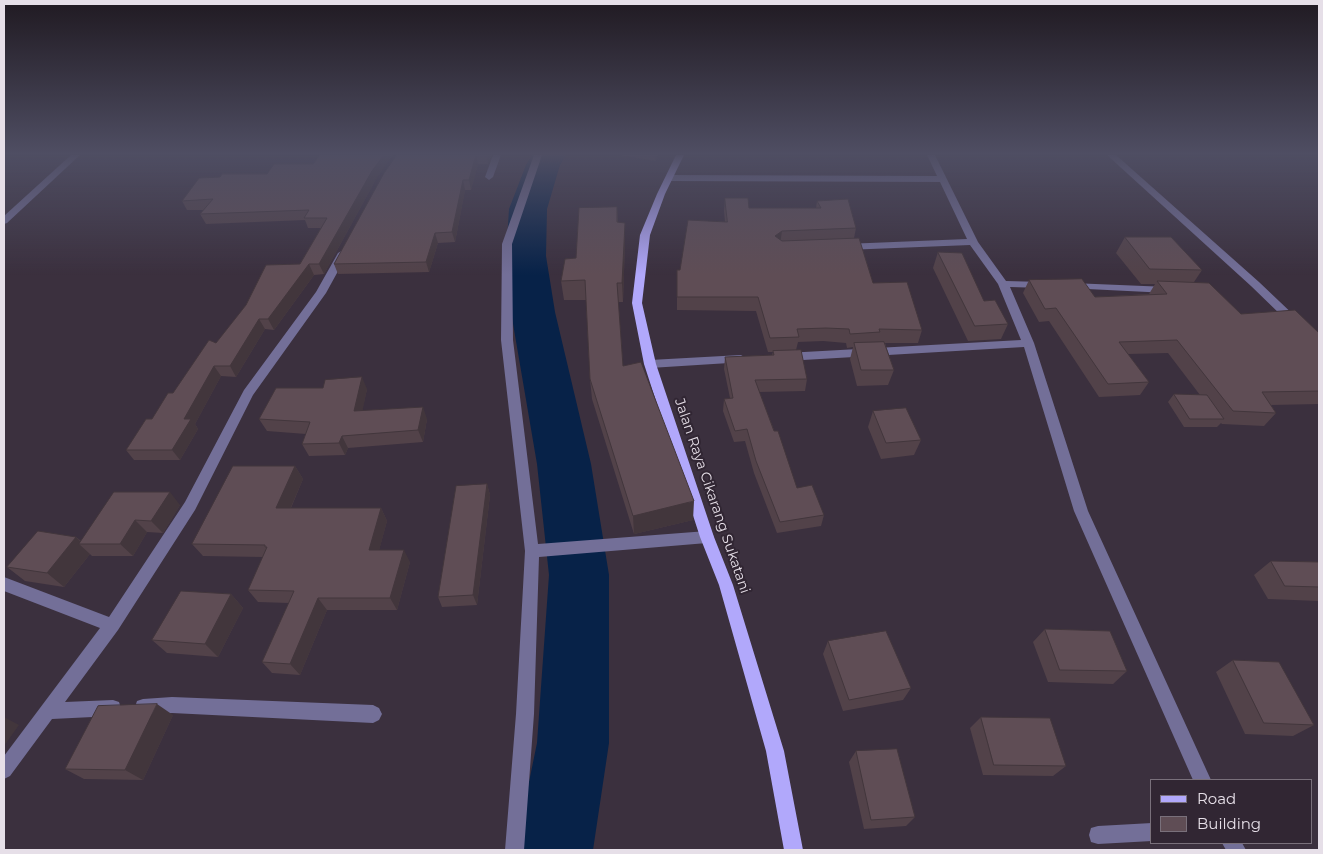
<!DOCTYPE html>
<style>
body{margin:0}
#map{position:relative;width:1323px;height:854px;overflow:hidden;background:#3b303e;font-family:Montserrat,sans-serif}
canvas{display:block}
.frame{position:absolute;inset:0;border:5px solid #e6dfe8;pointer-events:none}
.legend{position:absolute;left:1150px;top:779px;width:162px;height:65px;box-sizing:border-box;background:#312633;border:1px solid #79707b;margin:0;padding:6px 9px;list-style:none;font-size:15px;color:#e6dfe8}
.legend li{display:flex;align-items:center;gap:10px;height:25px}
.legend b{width:25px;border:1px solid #79707b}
</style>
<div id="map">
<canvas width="1323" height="854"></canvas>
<div class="frame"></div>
<ul class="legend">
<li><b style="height:6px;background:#b1a8fb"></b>Road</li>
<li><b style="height:14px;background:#5f4d55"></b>Building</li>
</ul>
</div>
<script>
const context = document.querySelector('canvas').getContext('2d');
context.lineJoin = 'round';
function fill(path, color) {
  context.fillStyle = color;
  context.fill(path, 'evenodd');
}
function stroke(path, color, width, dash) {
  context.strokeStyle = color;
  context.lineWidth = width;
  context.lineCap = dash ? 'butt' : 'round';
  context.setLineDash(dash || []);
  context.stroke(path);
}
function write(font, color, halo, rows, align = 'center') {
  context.font = font + ' Montserrat,sans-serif';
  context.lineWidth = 4;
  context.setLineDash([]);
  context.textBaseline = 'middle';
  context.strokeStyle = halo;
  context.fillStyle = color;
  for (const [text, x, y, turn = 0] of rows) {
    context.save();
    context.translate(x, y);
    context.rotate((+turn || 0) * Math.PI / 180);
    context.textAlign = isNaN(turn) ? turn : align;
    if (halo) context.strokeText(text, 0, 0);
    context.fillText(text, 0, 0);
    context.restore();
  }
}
fill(new Path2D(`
 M532,155H566L560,165L547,209L546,256L555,312L591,464L609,575V743L593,850H515L537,743L549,575L537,464L511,312L506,256L509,209L526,165Z`), '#072248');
fill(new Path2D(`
 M71,155H80L7,223L4,224V216Z
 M493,155H501L493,177L489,180L485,177Z
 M534,155H542L512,244L513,340L538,544L707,531L712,533L714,537L712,541L707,543L539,557L534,714L524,850H505L516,714L525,551L501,340L502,244Z
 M927,155H935L978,242L1006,281L1043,282L1048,285L1043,288L1010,287L1034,343L1088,511L1211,780H1193L1074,511L1024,347L786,361L780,357L786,353L1021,340L998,284L970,245L845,250L840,247L845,244L967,239L940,182L669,181L665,178L669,175L937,176Z
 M1107,155H1116L1259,282L1319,339V349L1315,348L1251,286Z
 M343,250L348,253L326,293L253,395L195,510L118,630L65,702L113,700L119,702L121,708L119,714L113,716L52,719L10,776L4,779V756L100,628L4,591V577L109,617L185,502L244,390L316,292L338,253Z
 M1071,283L1168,287L1173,290L1168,293L1067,288L1066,286Z
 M741,355L747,359L745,362L650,368L644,364L650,360Z
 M172,697L373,705L379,708L382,714L379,720L373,723L172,713L143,715L137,713L135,707L137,701L143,699Z
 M1152,823V841L1098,844L1091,842L1089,835L1091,828L1098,826Z
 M1222,843H1242L1246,850H1226Z`), '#736f98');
fill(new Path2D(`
 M676,155H684L665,194L650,235L642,303L656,364L714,537L733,585L784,751L803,850H784L766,751L719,585L700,537L644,364L632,303L640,235L657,194Z`), '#b1a8fb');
fill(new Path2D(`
 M397,155H492L488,164H478L471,190H465L455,242L438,243L429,272L338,274L334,264Z
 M619,155H658L655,161Z
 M375,181L324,274L314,275L274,330L265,329L236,377L221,376L195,424L198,429L180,460H134L126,450L216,343L300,264L321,228H308L305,220L206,224L200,214L204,210H187L182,201Z
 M725,198L749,208H816L817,201L856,228L854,238L873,283L922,330L918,343H885L894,370L888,385L857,386L850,359L853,347L847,348L846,343L823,341L798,342L796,350L807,379L805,391L759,392L797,488L824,515L821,526L777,533L754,473L745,441L734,442L723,411L724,399L730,398L724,369L725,357L772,355L773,352H768L756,311L677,310V270H680L725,222L724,211Z
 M617,207L618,222L625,242L623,302H618L623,366L693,520L634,534L592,399L590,379L586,300H564L561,281L576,258Z
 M1125,237L1202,270L1194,282L1241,314L1319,333V404L1271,405L1276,413L1264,426L1222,424L1221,423L1217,427H1184L1168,402L1174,394L1200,395L1168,353L1128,354L1149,382L1140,395L1099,397L1049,321L1039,322L1023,293L1029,280L1095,297L1149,294L1155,284H1141L1116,253Z
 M938,252L984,301L1008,324L1001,339L968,341L933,268Z
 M367,389L362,411L427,419L423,442L348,448L345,455L309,456L302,444L306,434L267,431L259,419Z
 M873,411L921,440L914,455L881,459L868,427Z
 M295,466L303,479L291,508H381L387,521L379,550L410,562L397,610H327L300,675L272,673L262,662L289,603L258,602L248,590L263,557L203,556L192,544Z
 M487,484L490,495L477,605L442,607L438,597Z
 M114,492L180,505L163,533L147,532L133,556H92L90,554L64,587L25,581L7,567L76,537L81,541Z
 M1271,561L1319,562V601L1268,599L1254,575Z
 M231,594L243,608L218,657L167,653L152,640Z
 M1045,629L1127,671L1113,684L1048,682L1033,642Z
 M828,641L911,688L903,700L843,711L823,654Z
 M1233,660L1314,725L1293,736L1245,734L1216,672Z
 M173,715L143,780L84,779L65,769Z
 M981,717L1066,766L1053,776L983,775L970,728Z
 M856,751L915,817L906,826L864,829L849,762Z`), '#524249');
fill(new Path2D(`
 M384,155H393L375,181L324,274L319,264L372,171Z
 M476,155L478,164L471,190L469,180Z
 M486,155H492L488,164Z
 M655,155H658L655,161Z
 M463,180L465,190L455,242L452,232Z
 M625,223V242L623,302L622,283Z
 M782,231L780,244L775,236Z
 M435,233L438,243L429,272L426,262Z
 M309,264L314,275L274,330L268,319Z
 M259,319L265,329L236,377L230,366Z
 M214,366L221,376L195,424L198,429L180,460L172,450L184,419Z
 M362,377L367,389L360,423L354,411Z
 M423,407L427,419L423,442L418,430Z
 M342,436L348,448L345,455L339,443Z
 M295,466L303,479L285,521L276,508Z
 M487,484L490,495L477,605L473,595Z
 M170,492L180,505L163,533L151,521Z
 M694,501L693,520L634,534L633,516Z
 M381,508L387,521L376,562L369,550Z
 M135,520L147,532L133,556L120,544Z
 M76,537L83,544H79L90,554L64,587L47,573Z
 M404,550L410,562L397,610L390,598Z
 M231,594L243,608L218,657L205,644Z
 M318,598L327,610L300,675L290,664Z
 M157,704L173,715L143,780L125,770Z
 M4,717L19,725L4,746Z`), '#42363c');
const building = new Path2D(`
 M320,155H384L372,171L319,264H309L268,319H259L230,366H214L184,419H191L172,450H126L146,419H152L168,393H173L209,340L216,343L246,305L266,265L300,264L327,218H304L309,210L200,214L213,199L182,201L199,178L220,177L222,174H267L274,164H313Z
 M397,155H476L469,180H463L452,232L435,233L426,262L334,264L384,173Z
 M725,198H748L749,208H821L817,201L848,199L856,228L782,231L775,236L782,241L859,238L873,283L907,282L922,330L879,329L880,332L850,334L849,329L826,328L797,329L799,337L770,338L758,297H677V270H680L688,220L727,222Z
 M617,207V222L625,223L622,283H617L623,366L641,362L694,501L633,516L590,379L585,280L561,281L565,259L576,258L579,208Z
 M1125,237H1171L1202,270L1150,269Z
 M938,252L962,253L984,301L995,300L1008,324L975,326Z
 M1082,279L1095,297L1167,294L1157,281L1209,283L1241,314L1295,310L1319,333V391L1262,392L1276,413L1233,411L1177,340L1119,342L1149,382L1108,384L1056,308L1045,309L1029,280Z
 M884,342L894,370H861L854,343Z
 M801,350L807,379L755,380L774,431H778L797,488L812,485L824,515L780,522L756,461L747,429L735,431L724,399L733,398L725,357L774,355L773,351Z
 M362,377L354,411L423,407L418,430L342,436L339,443L302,444L310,422L259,419L276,388H323L325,380Z
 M1174,394L1207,395L1224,419H1190Z
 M906,408L921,440L886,443L873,411Z
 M233,466H295L276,508H381L369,550H404L390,598H318L290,664L262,662L294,591L248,590L267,547H265V545L192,544Z
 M487,484L473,595L438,597L456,486Z
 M114,492H170L151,521L135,520L120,544H79Z
 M38,531L76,537L47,573L7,567Z
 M1271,561L1319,562V587L1285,586Z
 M181,591L231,594L205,644L152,640Z
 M1045,629L1110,631L1127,671L1060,670Z
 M886,631L911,688L849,700L828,641Z
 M1233,660L1279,662L1314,725L1264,723Z
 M157,704L125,770L65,769L98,706Z
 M981,717L1050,718L1066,766L994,765Z
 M897,749L915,817L871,820L856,751Z`);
fill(building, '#5f4d55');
stroke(building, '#42363c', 1);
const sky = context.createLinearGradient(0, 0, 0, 275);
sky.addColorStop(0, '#201a22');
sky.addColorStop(0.56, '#4f4e63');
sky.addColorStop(1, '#4f4e6300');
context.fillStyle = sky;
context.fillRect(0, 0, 1323, 275);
write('14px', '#e6dfe8', '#312633', [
 ["Jalan Raya Cikarang Sukatani",712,496,71]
]);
</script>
